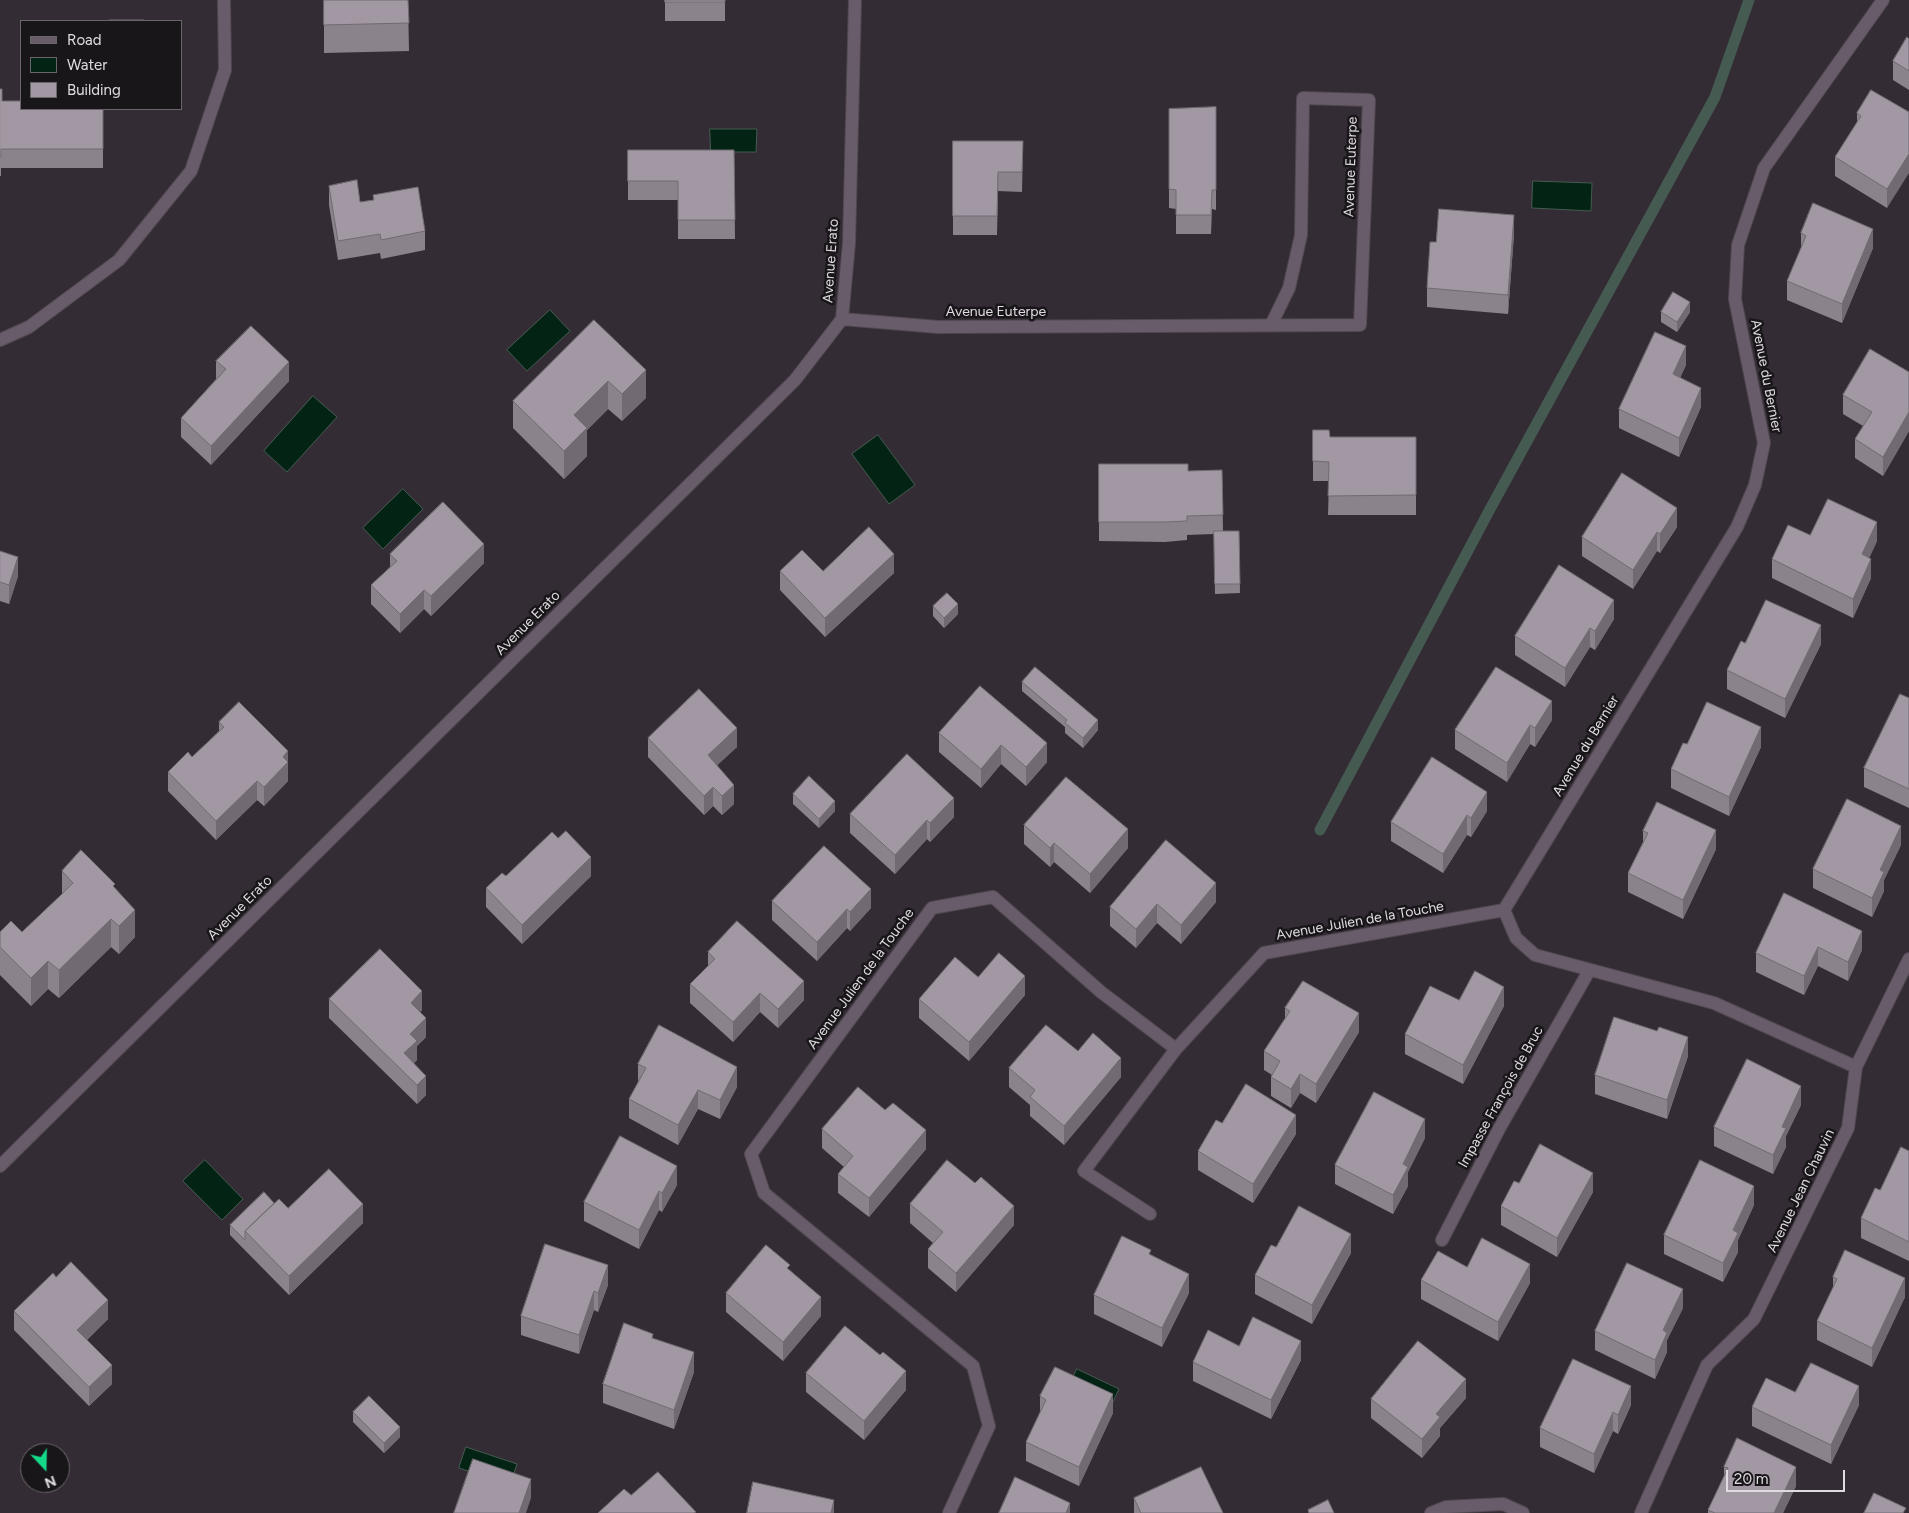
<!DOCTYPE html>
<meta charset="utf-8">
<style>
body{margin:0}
#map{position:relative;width:1909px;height:1513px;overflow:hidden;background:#342c35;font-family:Figtree,sans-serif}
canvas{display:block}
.legend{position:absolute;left:20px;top:20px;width:162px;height:90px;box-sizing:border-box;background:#19161a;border:1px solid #696569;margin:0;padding:6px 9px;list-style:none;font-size:15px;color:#e0dbe0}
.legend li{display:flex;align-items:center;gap:10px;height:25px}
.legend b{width:25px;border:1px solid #696569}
.north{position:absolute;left:20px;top:1443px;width:50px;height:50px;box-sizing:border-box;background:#19161a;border:1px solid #696569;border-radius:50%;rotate:159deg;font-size:14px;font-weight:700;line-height:20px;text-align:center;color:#e0dbe0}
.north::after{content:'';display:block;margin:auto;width:18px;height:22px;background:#14d989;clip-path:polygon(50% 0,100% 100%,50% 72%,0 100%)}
.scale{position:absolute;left:1726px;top:1470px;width:119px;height:22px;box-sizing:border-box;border:2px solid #e0dbe0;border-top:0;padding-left:6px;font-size:15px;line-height:18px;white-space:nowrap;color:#e0dbe0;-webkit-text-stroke:4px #19161a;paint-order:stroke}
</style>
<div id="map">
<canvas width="1909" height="1513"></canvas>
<ul class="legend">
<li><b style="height:6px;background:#695c6a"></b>Road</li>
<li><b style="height:14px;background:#032414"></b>Water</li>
<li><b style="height:14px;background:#a298a3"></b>Building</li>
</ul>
<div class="north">N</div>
<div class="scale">20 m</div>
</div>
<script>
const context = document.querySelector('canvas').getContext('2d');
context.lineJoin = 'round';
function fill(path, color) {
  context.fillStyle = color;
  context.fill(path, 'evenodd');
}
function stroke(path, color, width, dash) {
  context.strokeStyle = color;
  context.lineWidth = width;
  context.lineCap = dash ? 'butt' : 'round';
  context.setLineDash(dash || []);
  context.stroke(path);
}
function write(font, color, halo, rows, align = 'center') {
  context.font = font + ' Figtree,sans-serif';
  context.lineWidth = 5;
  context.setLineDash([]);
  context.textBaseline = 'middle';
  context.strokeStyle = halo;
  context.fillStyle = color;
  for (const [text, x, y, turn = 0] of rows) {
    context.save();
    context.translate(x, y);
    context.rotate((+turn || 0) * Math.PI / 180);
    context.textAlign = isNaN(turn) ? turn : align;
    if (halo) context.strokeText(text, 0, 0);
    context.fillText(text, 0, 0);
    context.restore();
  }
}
const water = new Path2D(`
 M710,129H757L756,152H711Z
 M1533,181L1592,183L1591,211L1532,208Z
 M550,310L570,331L527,371L507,350Z
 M313,396L337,417L287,472L264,451Z
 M878,435L915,485L889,504L852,454Z
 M403,489L423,509L383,549L363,528Z
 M205,1160L243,1199L222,1220L183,1181Z
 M1077,1369L1119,1389L1110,1408L1068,1388Z
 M466,1447L517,1464L510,1485L459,1468Z`);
fill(water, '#032414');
stroke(water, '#455b51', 1);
stroke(new Path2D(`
 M1320,830L1489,511L1715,97L1749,0`), '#455b51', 11);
const minor = new Path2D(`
 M842,319L938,327L1360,325L1369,100L1303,98L1301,235L1289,288L1271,325
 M0,340L29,327L119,260L191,171L225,70L224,0
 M1504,910L1737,527L1755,485L1764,443L1735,299L1738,245L1764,168L1883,0
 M0,1166L795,380L842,319L849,243L855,0
 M1150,1214L1084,1171L1176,1049
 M1442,1240L1499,1129L1589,971
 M949,1513L989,1426L973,1366L764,1193L751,1154L932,908L993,897L1101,992L1176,1049L1264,953L1504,910L1516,938L1535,955L1714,1003L1856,1067
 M1431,1513L1446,1507L1503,1504L1523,1513
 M1641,1513L1707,1365L1754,1319L1848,1128L1856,1067L1909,959`);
stroke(minor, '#504850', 14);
stroke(minor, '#695c6a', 12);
fill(new Path2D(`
 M324,0H408L409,51L324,53Z
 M665,0H725V21H665Z
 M1909,39V90L1893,80V61Z
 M0,89L2,101L103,109V168H1V176H0Z
 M1216,107V210L1212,209L1211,234H1176V209L1169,208V109Z
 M1909,112L1887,208L1835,176V157L1857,122V113Z
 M953,141H1023L1022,192L998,191L997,235H953Z
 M628,150H734L735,239H678V200H628Z
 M329,186L360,202L373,200V195L425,231V250L381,259L380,253L338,260L329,205Z
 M1801,233L1873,248L1842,323L1787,300V281L1801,248Z
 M1514,234L1508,314L1427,307V288L1436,242Z
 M1661,312H1690L1677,332L1661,322Z
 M594,320L646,398L622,421L608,409L587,430V456L564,479L513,428V401Z
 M216,361L289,381L211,465L181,437V418L216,379Z
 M1686,365L1680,378L1701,407L1679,457L1619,428V409Z
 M1909,372V431L1883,476L1855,458V439L1863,426L1843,414V395Z
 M1313,430L1330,437H1416V515H1328L1329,481H1313Z
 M1099,464L1188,471L1222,470L1223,531H1239L1240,593L1215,594L1214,534L1187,535V540L1165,542L1099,541Z
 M1677,527L1660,553L1657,551L1633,589L1582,556V537Z
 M1810,535L1877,541L1869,558L1871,578L1853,618L1772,578V559Z
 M0,551L18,576L9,604L0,601Z
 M390,554L484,563L431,616L424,609L400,633L371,604V585L390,567Z
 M780,571H823L894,573L825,637L780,590Z
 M933,606L958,614L944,628L933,616Z
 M1614,619L1595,650L1590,647L1565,687L1515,655V636Z
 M1745,643L1821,644L1785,718L1727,689V670Z
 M1022,682L1098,730L1083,748L1065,733V727L1022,691Z
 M980,686L1047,762L1026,786L1001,764L981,788L939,752V733Z
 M1909,698V808L1864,787V768Z
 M1552,720L1535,747L1530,744L1507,782L1455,749V730Z
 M219,722L288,762V781L264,806L257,800L216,840L168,791V772L192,757L219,731Z
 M648,738L737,747L717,765L734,804L722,815L713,806L704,815L648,757Z
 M1687,744L1761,747L1729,816L1671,788V769Z
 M793,794L835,811L819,828L793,804Z
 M1487,811L1471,837L1467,835L1443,873L1391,841V822Z
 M850,814L954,817L930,842L927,839L895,874L850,833Z
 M1024,825L1128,848L1090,893L1054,862L1050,867L1024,844Z
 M1643,831L1716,849L1683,919L1628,892V873L1643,842Z
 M1166,840L1216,902L1181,944L1157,923L1136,948L1110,926V907Z
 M1901,845L1884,880V891L1872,917L1813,888V869Z
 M62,871L115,888L135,937L119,954L111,947L59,998L48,989L31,1006L0,975V932H22L62,894Z
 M591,876L522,944L486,907V888Z
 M1784,893L1862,950L1848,981L1818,966L1804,995L1756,972V953Z
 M772,901L871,908L850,931L847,928L817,961L772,920Z
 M708,952L804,1000L778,1028L760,1012L733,1042L690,1003V984L708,966Z
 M978,977L1025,995L969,1061L919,1018V999Z
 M329,999L422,1010L420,1012L426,1037L417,1046V1060L414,1063L426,1095L417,1104L329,1018Z
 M1459,1000L1504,1006L1463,1084L1405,1054V1034Z
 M1285,1008L1359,1032L1316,1103L1300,1093L1291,1108L1271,1096V1077L1272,1075L1264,1070V1051L1285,1018Z
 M1078,1051L1121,1077L1064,1145L1030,1116V1105L1009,1087V1068Z
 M1688,1056L1667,1119L1595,1094V1075Z
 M638,1064L737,1087L720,1119L698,1109L678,1145L629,1118V1099L638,1082Z
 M1801,1105L1786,1136V1147L1773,1174L1714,1146V1127Z
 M1222,1123L1296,1134L1253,1203L1198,1170V1151Z
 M822,1129L926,1149L869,1217L838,1193V1174L844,1167L822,1148Z
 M1425,1138L1408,1172V1186L1393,1214L1335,1184V1165Z
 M1909,1151V1261L1861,1238V1218Z
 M677,1185L662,1212L659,1210L639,1249L584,1221V1202Z
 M1593,1192L1557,1257L1501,1225V1206Z
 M274,1203L288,1208L363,1223L289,1295L230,1235V1225Z
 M910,1204L1014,1225L956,1292L928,1268V1249L933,1243L910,1223Z
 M1754,1205L1738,1240V1252L1723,1282L1664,1254V1235Z
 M1276,1247L1351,1253L1312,1324L1255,1294V1275Z
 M1151,1255L1189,1293L1162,1347L1094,1314V1295Z
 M1467,1267L1530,1283L1498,1341L1421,1299V1280Z
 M790,1271L821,1316L783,1361L726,1312V1293Z
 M56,1277L108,1319L87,1340L112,1384L89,1406L14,1330V1311Z
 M1833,1277L1905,1297L1872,1367L1817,1340V1321L1833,1288Z
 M608,1285L598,1312L594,1310L579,1354L521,1335V1316Z
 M1683,1308L1667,1340V1352L1655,1379L1595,1350V1331Z
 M653,1338L694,1372L674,1429L603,1403V1384Z
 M1301,1360L1271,1419L1193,1381V1362Z
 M806,1373L906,1390L864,1440L806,1392Z
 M1040,1396L1113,1413L1079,1486L1026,1461V1442L1040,1412Z
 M1466,1398L1440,1428V1436L1422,1458L1371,1418V1399Z
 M1631,1405L1618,1434L1613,1431L1594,1473L1540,1447V1428Z
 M1859,1405L1831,1464L1752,1426V1407Z
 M353,1412L400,1437L384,1453L353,1422Z
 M1724,1467L1796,1486L1783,1513H1708V1510L1724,1476Z
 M1134,1498L1223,1513H1134Z`), '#8b838c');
fill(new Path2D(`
 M1909,154V173L1887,208V189Z
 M1514,215V234L1508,314V295Z
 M1873,229V248L1842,323V304Z
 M1690,302V312L1677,332V322Z
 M1686,346V365L1673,393V374Z
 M289,362V381L211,465V446Z
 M646,370V398L622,421V394Z
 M608,381V409L587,430V456L564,479V451L574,415Z
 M1701,388V407L1679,457V438Z
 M1909,412V431L1883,476V457Z
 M1677,508V527L1660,553V534Z
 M1877,522V541L1862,574V554Z
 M1657,532V551L1633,589V570Z
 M484,544V563L431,616V596Z
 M894,554V573L825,637V618Z
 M18,557V576L9,604V585Z
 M1871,559V578L1853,618V599Z
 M424,590V609L400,633V614Z
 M1614,600V619L1595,650V631Z
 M958,604V614L944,628V618Z
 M1821,625V644L1785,718V699Z
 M1590,628V647L1565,687V668Z
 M1552,701V720L1535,747V728Z
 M1098,720V730L1083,748V738Z
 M1530,725V744L1507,782V763Z
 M1761,727V747L1729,816V797Z
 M737,728V747L708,774V755Z
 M1047,743V762L1026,786V767Z
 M1001,745V764L981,788V769Z
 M288,751V781L264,806V787L283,757Z
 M257,781V800L216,840V821Z
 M734,785V804L722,815V796Z
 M713,787V806L704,815V796Z
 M1487,792V811L1471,837V818Z
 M954,798V817L930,842V823Z
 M835,801V811L819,828V819Z
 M1467,815V835L1443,873V854Z
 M927,820V839L895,874V855Z
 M1901,826V845L1884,880V891L1872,917V898L1880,870Z
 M1128,829V848L1090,893V874Z
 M1716,830V849L1683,919V900Z
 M1054,843V862L1050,867V848Z
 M591,857V876L522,944V925Z
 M1216,883V902L1181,944V925Z
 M871,889V908L850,931V912Z
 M1157,904V923L1136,948V929Z
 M847,909V928L817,961V942Z
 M135,910V937L119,954V926Z
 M111,919V947L59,998V970Z
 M1862,931V950L1848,981V962Z
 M1818,947V966L1804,995V976Z
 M48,961V989L31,1006V978Z
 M1025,976V995L969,1061V1042Z
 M804,981V1000L778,1028V1009Z
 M1504,987V1006L1463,1084V1065Z
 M422,991V1010L411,1022V1003Z
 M760,993V1012L733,1042V1022Z
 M1359,1013V1032L1316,1103V1084Z
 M426,1018V1037L417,1046V1060L404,1072V1053L410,1034Z
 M1688,1037V1056L1667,1119V1100Z
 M1121,1058V1077L1064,1145V1126Z
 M737,1067V1087L720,1119V1100Z
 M1300,1074V1093L1291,1108V1089Z
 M426,1076V1095L417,1104V1085Z
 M1801,1086V1105L1786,1136V1147L1773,1174V1155L1782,1127Z
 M698,1090V1109L678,1145V1125Z
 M1296,1115V1134L1253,1203V1184Z
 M1425,1119V1138L1408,1172V1186L1393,1214V1195L1403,1164Z
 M926,1130V1149L869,1217V1198Z
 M677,1166V1185L662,1212V1193Z
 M1593,1173V1192L1557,1257V1238Z
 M1754,1186V1205L1738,1240V1252L1723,1282V1263L1733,1230Z
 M659,1191V1210L639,1249V1230Z
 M363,1204V1223L289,1295V1276Z
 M1014,1206V1225L956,1292V1273Z
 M1351,1234V1253L1312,1324V1305Z
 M1530,1264V1283L1498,1341V1322Z
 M608,1265V1285L598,1312V1293Z
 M1189,1274V1293L1162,1347V1328Z
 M1905,1278V1297L1872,1367V1348Z
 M1683,1289V1308L1667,1340V1352L1655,1379V1360L1663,1330Z
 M594,1291V1310L579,1354V1335Z
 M821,1297V1316L783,1361V1342Z
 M108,1300V1319L77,1349V1330Z
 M1301,1341V1360L1271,1419V1400Z
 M694,1352V1372L674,1429V1410Z
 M112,1365V1384L89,1406V1387Z
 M906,1371V1390L864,1440V1421Z
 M1466,1379V1398L1440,1428V1436L1422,1458V1439L1436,1414Z
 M1631,1386V1405L1618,1434V1415Z
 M1859,1386V1405L1831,1464V1445Z
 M1113,1394V1413L1079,1486V1467Z
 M1613,1412V1431L1594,1473V1454Z
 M400,1427V1437L384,1453V1443Z
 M1796,1467V1486L1783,1513H1774Z
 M531,1479V1498L526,1513H519Z
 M834,1500V1513H831Z
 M1070,1503V1513H1066Z`), '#716a72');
const building = new Path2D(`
 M324,0H408L409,23L324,25Z
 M665,0H725V2H665Z
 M109,20H144V21H109Z
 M1907,37L1909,39V71L1893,61Z
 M0,89H2V101H21V109H103V149H1V157H0Z
 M1871,90L1909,112V154L1887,189L1835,157L1861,116L1857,113Z
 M1216,107V190H1212L1211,215H1176V190L1169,189V109Z
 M953,141H1023L1022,172H998L997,216H953Z
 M628,150H734L735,220H678V181H628Z
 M357,180L360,202L374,200L373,195L418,187L425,231L381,240L380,234L338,241L329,186Z
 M1813,203L1873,229L1842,304L1787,281L1806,236L1801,233Z
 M1439,209L1514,215L1508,295L1427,288L1430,242H1436Z
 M1673,292L1690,302L1677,322L1661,312Z
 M594,320L646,370L622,394L608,381L574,415L587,428L564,451L513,401Z
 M251,326L289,362L211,446L181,418L226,369L216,361Z
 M1655,332L1686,346L1673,374L1701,388L1679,438L1619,409Z
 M1870,349L1909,372V412L1883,457L1855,439L1872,412L1843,395Z
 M1313,430H1329L1330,437H1416V495L1328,496L1329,462L1313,461Z
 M1099,464H1188V471L1222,470L1223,515L1187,516V521L1165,522H1099Z
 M1622,473L1677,508L1660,534L1657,532L1633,570L1582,537Z
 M1828,499L1877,522L1862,554L1871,559L1853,599L1772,559L1788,525L1810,535Z
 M443,502L484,544L431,596L424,590L400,614L371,585L397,561L390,554Z
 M869,527L894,554L825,618L780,571L802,550L823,571Z
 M1214,531H1239L1240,584H1215Z
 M0,551L18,557L9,585L0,582Z
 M1559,565L1614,600L1595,631L1590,628L1565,668L1515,636Z
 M947,593L958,604L944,618L933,606Z
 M1766,600L1821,625L1785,699L1727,670L1741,641L1745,643Z
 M1035,667L1098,720L1083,738L1065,723L1067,720L1022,682Z
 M1496,667L1552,701L1535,728L1530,725L1507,763L1455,730Z
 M980,686L1047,743L1026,767L1001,745L981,769L939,733Z
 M699,689L737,728L708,755L734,785L722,796L713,787L704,796L648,738Z
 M1900,694L1909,698V789L1864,768Z
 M239,702L288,751L283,757L288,762L264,787L257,781L216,821L168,772L188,752L192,757L224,727L219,722Z
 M1707,702L1761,727L1729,797L1671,769L1683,743L1687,744Z
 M907,754L954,798L930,823L927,820L895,855L850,814Z
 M1432,757L1487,792L1471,818L1467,815L1443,854L1391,822Z
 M809,776L835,801L819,819L793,794Z
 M1066,777L1128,829L1090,874L1054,843L1050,848L1024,825Z
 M1847,799L1901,826L1880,870L1884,872L1872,898L1813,869Z
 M1657,802L1716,830L1683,900L1628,873L1648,833L1643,831Z
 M566,831L591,857L522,925L486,888L502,873L506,876L552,832L558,838Z
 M1166,840L1216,883L1181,925L1157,904L1136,929L1110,907Z
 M824,846L871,889L850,912L847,909L817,942L772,901Z
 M81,850L115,884L113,886L135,910L119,926L111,919L59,970L48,961L31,978L0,947V932L11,921L22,932L61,895L73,883L62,871Z
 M1784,893L1862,931L1848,962L1818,947L1804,976L1756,953Z
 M737,921L804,981L778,1009L760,993L733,1022L690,984L715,959L708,952Z
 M380,949L422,991L411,1003L426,1018L410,1034L417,1041L404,1053L426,1076L417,1085L329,999Z
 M999,953L1025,976L969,1042L919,999L955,957L978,977Z
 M1475,971L1504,987L1463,1065L1405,1034L1430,986L1459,1000Z
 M1303,981L1359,1013L1316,1084L1300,1074L1291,1089L1271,1077L1280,1061L1264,1051L1290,1011L1285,1008Z
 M1614,1017L1657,1031L1659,1027L1688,1037L1667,1100L1595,1075Z
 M659,1025L737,1067L720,1100L698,1090L678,1125L629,1099L646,1068L638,1064Z
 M1046,1025L1078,1051L1093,1033L1121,1058L1064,1126L1030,1097L1035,1090L1009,1068Z
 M1747,1059L1801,1086L1782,1127L1786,1128L1773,1155L1714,1127Z
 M1246,1084L1296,1115L1253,1184L1198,1151L1216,1120L1222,1123Z
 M858,1087L885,1110L893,1103L926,1130L869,1198L838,1174L853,1156L822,1129Z
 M1374,1092L1425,1119L1403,1164L1408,1167L1393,1195L1335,1165Z
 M620,1136L677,1166L662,1193L659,1191L639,1230L584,1202Z
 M1540,1144L1593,1173L1557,1238L1501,1206L1514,1181L1519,1183Z
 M1901,1147L1909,1151V1242L1861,1218L1875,1188L1880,1190Z
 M947,1160L975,1183L981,1177L1014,1206L956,1273L928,1249L943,1232L910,1204Z
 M1700,1160L1754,1186L1733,1230L1738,1233L1723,1263L1664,1235Z
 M329,1169L363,1204L289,1276L245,1231L279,1199L288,1208Z
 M264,1192L274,1203L245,1231V1240L230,1225Z
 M1299,1206L1351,1234L1312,1305L1255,1275L1271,1245L1276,1247Z
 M1122,1236L1151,1250L1149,1254L1189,1274L1162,1328L1094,1295Z
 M1482,1238L1530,1264L1498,1322L1421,1280L1438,1251L1467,1267Z
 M545,1244L608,1265L598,1293L594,1291L579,1335L521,1316Z
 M766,1245L790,1265L787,1268L821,1297L783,1342L726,1293Z
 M1845,1250L1905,1278L1872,1348L1817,1321L1837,1279L1833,1277Z
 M71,1262L108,1300L77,1330L112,1365L89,1387L14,1311L53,1273L56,1277Z
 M1627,1263L1683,1289L1663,1330L1667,1333L1655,1360L1595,1331Z
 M1253,1317L1301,1341L1271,1400L1193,1362L1208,1330L1239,1346Z
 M624,1323L653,1334L652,1338L694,1352L674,1410L603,1384Z
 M845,1326L880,1355L883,1352L906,1371L864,1421L806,1373Z
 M1418,1341L1466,1379L1436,1414L1440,1417L1422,1439L1371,1399Z
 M1573,1359L1631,1386L1618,1415L1613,1412L1594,1454L1540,1428Z
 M1811,1363L1859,1386L1831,1445L1752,1407L1766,1378L1795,1392Z
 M1055,1367L1113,1394L1079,1467L1026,1442L1046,1400L1040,1396Z
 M369,1396L400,1427L384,1443L353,1412Z
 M1737,1438L1796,1467L1774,1513H1715L1708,1510L1728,1468L1724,1467Z
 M473,1459L531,1479L519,1513H454Z
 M1201,1467L1223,1513H1141L1134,1498Z
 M658,1472L696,1512L694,1513H598L624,1489L631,1495Z
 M1015,1477L1070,1503L1066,1513H999Z
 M753,1482L834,1500L831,1513H747Z
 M1874,1493L1906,1508L1903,1513H1864Z
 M1328,1500L1334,1513H1309L1308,1510Z`);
fill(building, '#a298a3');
stroke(building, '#716a72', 1);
write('14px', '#e0dbe0', '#19161a', [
 ["Avenue Euterpe",1351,167,-88],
 ["Avenue Erato",831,261,-86],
 ["Avenue Euterpe",996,312],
 ["Avenue du Bernier",1766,376,79],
 ["Avenue Erato",528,623,-45],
 ["Avenue du Bernier",1586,746,-59],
 ["Avenue Erato",240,908,-45],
 ["Avenue Julien de la Touche",1360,921,-10],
 ["Avenue Julien de la Touche",861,979,-54],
 ["Impasse François de Bruc",1501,1097,-61],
 ["Avenue Jean Chauvin",1801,1191,-64]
]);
</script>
